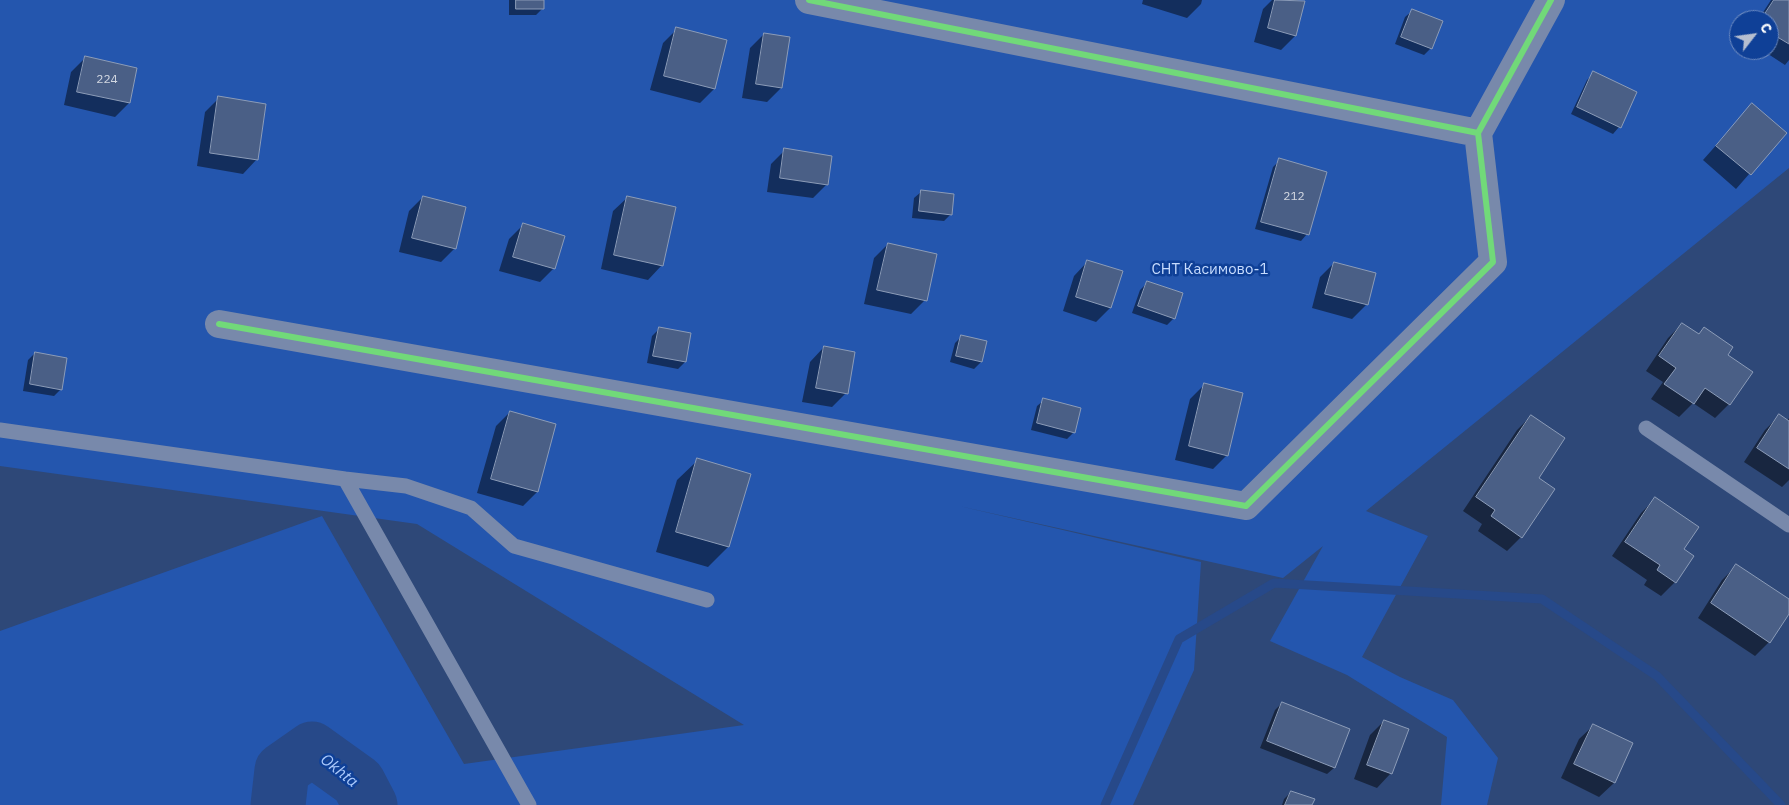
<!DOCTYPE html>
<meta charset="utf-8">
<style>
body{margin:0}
#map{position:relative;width:1789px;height:805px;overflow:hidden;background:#2e4878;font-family:"IBM Plex Sans",sans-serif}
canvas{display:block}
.north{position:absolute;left:1729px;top:10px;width:50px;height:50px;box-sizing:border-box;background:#0f4097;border:1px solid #6f8cc1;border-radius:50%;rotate:60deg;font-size:14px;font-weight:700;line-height:20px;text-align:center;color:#fff}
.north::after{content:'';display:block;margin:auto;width:18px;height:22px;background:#b6bfd0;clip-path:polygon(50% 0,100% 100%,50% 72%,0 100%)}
</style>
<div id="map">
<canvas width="1789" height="805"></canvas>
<div class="north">С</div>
</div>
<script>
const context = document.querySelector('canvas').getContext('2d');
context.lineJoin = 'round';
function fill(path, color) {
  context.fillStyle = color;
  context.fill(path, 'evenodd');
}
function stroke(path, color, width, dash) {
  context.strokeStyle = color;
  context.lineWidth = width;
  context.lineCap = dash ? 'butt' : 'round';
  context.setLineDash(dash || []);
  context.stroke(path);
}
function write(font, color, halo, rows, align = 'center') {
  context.font = font + ' "IBM Plex Sans",sans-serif';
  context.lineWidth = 5;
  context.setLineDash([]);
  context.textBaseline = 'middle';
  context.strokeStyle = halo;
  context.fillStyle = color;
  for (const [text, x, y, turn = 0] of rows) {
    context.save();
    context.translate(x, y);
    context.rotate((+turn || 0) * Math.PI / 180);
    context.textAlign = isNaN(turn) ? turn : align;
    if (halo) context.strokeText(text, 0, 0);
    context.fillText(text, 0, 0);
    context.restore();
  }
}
fill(new Path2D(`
 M0,0H1789V168L1366,511L1428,536L1362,657L1400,677L1453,700L1498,758L1487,805H1441L1447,737L1347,675L1270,641L1323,546L1283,578L959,506L1201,562L1194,670L1133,805H0V631L322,516L464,764L744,725L417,524L0,466ZM1739,20H1769V50H1739Z`), '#2456ae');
fill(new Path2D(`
 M509,0H543V8L536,15H509Z
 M1143,0H1202L1201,4L1187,18L1142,4Z
 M1272,0H1296L1304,2L1295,36L1281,50L1254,42L1263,9Z
 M1771,0H1789V60L1785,65L1762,50H1769V20H1758Z
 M1412,11L1431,48L1424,55L1395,44L1405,17Z
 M677,29L726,41L714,89L700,103L650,90L663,43Z
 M764,34L789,38L781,88L767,102L742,98L750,48Z
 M85,58L129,103L115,117L64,105L71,72Z
 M1594,73L1619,127L1613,134L1571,114L1587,80Z
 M219,98L257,159L243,174L197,166L205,112Z
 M1752,105L1785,133L1736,189L1703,160Z
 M785,150L827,184L813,198L767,192L771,164Z
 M1280,160L1307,234L1301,241L1255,229L1273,167Z
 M921,192L951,214L944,221L912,218L914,198Z
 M423,197L455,248L441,262L399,252L409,211Z
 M628,197L662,265L648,280L601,269L613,211Z
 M523,225L554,268L540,282L499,271L509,239Z
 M888,244L925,300L911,314L864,304L874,258Z
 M1088,261L1110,308L1096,322L1063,311L1074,276Z
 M1334,263L1366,305L1352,319L1312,308L1320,277Z
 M1147,283L1174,318L1167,325L1132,313L1140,290Z
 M1682,324L1698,335L1704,328L1726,355L1729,404L1715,418L1693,403L1679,417L1651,399L1663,382L1646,371L1668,338Z
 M659,329L685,362L678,369L647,363L652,336Z
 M962,336L981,362L974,369L950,362L955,343Z
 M824,347L846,393L832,407L802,402L810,362Z
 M35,353L61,389L54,396L23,391L28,360Z
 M1204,385L1227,455L1213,469L1175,460L1190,399Z
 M1044,400L1074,432L1067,439L1031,430L1037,406Z
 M510,412L537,492L523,506L477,493L496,426Z
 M1531,416L1537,478L1521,537L1507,551L1478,531L1482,524L1463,511L1517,430Z
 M1779,416L1787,421L1789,418V480L1782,487L1744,462L1765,430Z
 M698,460L728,547L708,567L656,552L677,480Z
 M1655,499L1682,550L1692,556L1675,582L1661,596L1644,585L1647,580L1612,556L1641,513Z
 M1736,566L1789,600V612L1769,642L1755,656L1698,618L1722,580Z
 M1282,703L1349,730L1334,768L1327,774L1260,748L1275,710Z
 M1384,721L1391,773L1377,788L1354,779L1370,735Z
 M1594,725L1632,744L1614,783L1599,797L1561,778L1579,739Z
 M1291,792L1311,805H1282L1284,799Z`), '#0007');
stroke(new Path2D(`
 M1105,805L1179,639L1274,583L1542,599L1657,676L1781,805`), '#274989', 9);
stroke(new Path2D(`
 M278,805L282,770L312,749L358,782L370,805`), '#274989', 55);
const building = new Path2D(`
 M516,0H544V9H516Z
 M1275,0L1305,1L1296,36L1268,28Z
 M1774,0H1789V44L1769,32V20H1761Z
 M1412,9L1443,21L1432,49L1401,37Z
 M676,27L727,40L715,89L664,76Z
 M764,33L790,37L782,88L756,84Z
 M85,56L137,68L130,103L77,92Z
 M1593,71L1637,92L1621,128L1577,107Z
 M218,96L266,104L258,160L210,153Z
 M1752,103L1787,133L1751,175L1716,146Z
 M784,148L832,156L828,185L780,178Z
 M1279,158L1327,172L1309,235L1261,222Z
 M921,190L954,194L952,215L919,211Z
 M423,196L466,207L456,249L412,238Z
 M627,196L676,207L663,266L614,255Z
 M523,223L565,236L555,269L513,257Z
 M888,243L937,254L927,301L877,290Z
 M1087,260L1123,271L1111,308L1076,297Z
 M1334,262L1376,273L1368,305L1325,294Z
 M1147,281L1183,293L1175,319L1138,306Z
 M1682,323L1699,334L1704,327L1733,347L1728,355L1753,372L1730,405L1705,388L1694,404L1664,384L1676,368L1659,356Z
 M659,327L691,333L686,362L653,356Z
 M961,335L987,341L982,362L956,356Z
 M824,346L855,352L848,394L816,388Z
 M35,352L67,358L62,390L30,384Z
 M1204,383L1243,393L1228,456L1189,446Z
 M1043,398L1081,408L1075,433L1037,423Z
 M510,411L556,424L538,492L491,479Z
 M1779,414L1789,421V469L1757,448Z
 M1531,415L1565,438L1539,478L1555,489L1522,538L1491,516L1495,510L1476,497Z
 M697,458L751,474L729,547L676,532Z
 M1655,497L1699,527L1684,549L1694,556L1676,583L1657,570L1660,565L1625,542Z
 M1736,564L1789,599V614L1770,643L1711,603Z
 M1282,702L1350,729L1335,768L1267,741Z
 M1384,720L1409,729L1392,774L1367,765Z
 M1593,724L1633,743L1615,783L1574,764Z
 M1291,791L1315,799L1312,805H1285Z`);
fill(building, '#4a5f86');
stroke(building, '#8c9cb8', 1);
stroke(new Path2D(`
 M1646,428L1789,525
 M0,430L345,479L529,805
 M345,479L406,486L471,508L514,546L707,600`), '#7889ab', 15);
stroke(new Path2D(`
 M809,0L1478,133
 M219,324L1246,506L1493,262L1478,133L1551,0`), '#7889ab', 28);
stroke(new Path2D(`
 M809,0L1478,133
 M219,324L1246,506L1493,262L1478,133L1551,0`), '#71d979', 6);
write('12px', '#d2d7e1', null, [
 ["224",107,80],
 ["212",1294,197]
]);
write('15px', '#c7dcfe', '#0f4097', [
 ["СНТ Касимово-1",1210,270]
]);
write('italic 16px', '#abc9fb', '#0f4097', [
 ["Okhta",339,771,39]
]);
</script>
